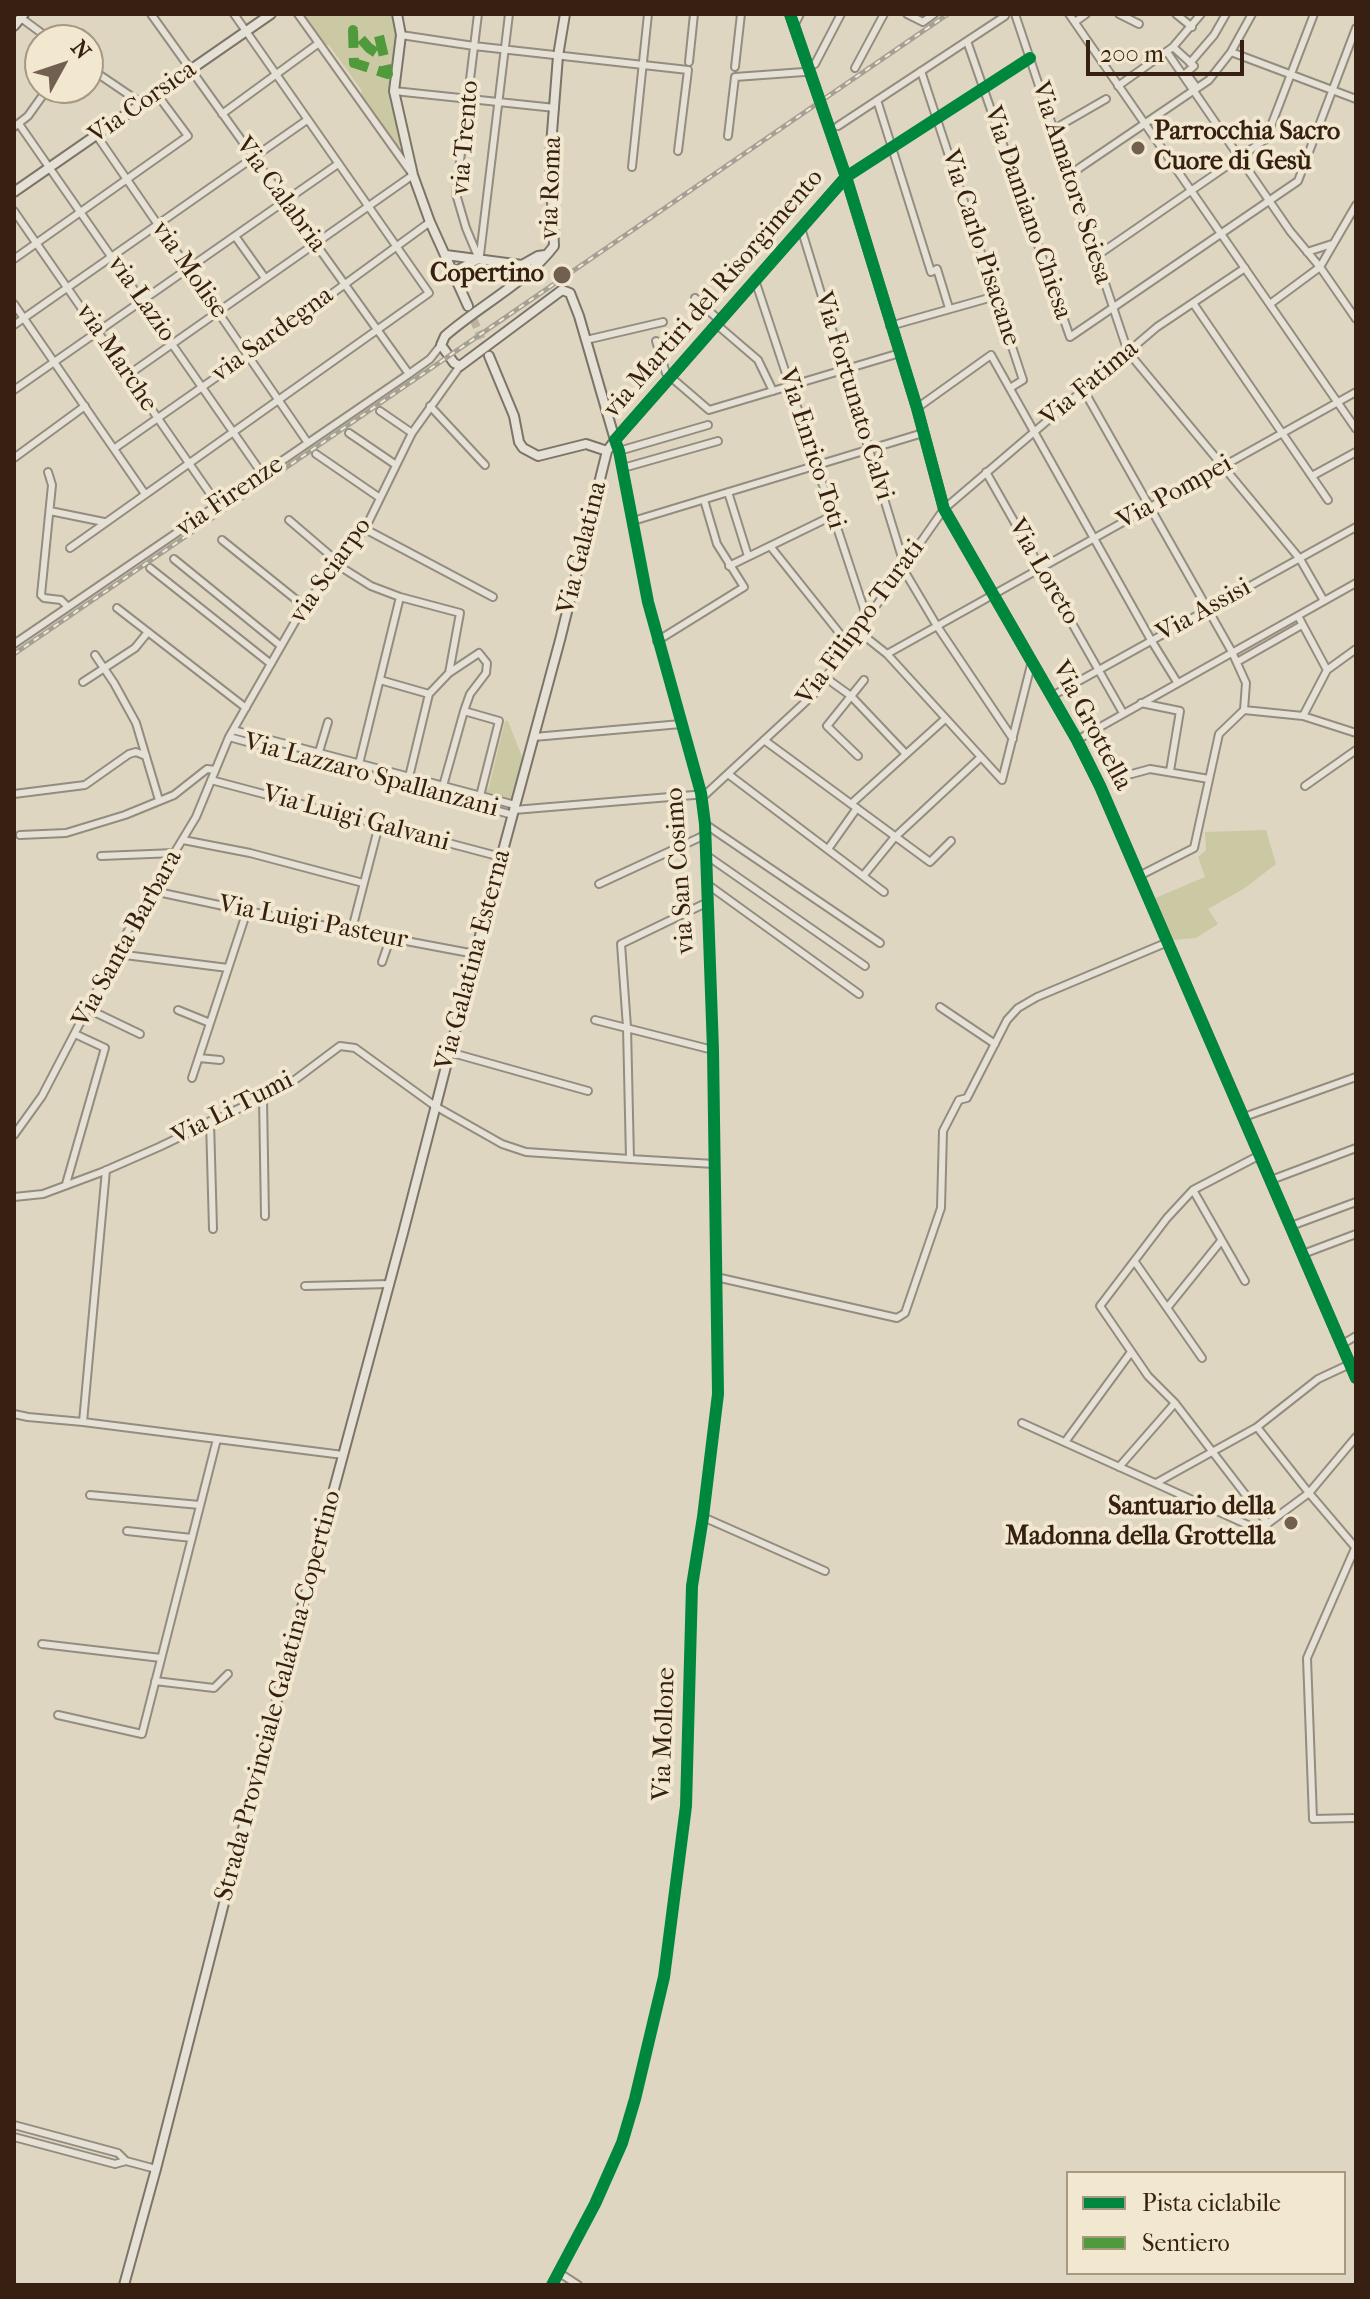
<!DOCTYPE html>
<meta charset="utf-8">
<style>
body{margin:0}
#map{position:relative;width:1370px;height:2299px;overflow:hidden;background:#ded6c1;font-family:"IM FELL French Canon",serif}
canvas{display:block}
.frame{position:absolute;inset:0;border:16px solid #372012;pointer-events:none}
.legend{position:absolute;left:1066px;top:2171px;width:280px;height:104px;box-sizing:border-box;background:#f1e8cf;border:2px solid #a79883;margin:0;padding:10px 14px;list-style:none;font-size:24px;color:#372012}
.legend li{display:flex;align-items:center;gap:16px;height:40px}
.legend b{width:40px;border:2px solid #a79883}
.north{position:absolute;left:24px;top:24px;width:80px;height:80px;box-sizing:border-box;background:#f1e8cf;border:2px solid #a79883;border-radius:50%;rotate:50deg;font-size:22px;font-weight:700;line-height:32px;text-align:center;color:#372012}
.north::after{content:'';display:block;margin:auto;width:28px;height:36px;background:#71604f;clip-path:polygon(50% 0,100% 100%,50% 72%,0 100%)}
.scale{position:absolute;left:1086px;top:40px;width:158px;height:36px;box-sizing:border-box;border:4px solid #372012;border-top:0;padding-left:10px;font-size:24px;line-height:28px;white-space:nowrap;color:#372012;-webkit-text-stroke:6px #f1e8cf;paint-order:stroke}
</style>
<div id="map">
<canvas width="1370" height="2299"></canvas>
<div class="frame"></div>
<ul class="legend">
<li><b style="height:10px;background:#00873e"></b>Pista ciclabile</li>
<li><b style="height:10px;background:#519a3c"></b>Sentiero</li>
</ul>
<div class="north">N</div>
<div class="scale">200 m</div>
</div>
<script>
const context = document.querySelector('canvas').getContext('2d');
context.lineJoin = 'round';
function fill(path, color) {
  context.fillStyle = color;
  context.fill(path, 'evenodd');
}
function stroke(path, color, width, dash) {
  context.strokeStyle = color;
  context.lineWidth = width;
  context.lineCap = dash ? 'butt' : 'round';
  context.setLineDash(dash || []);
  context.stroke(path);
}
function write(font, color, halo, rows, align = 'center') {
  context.font = font + ' "IM FELL French Canon",serif';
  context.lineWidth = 8;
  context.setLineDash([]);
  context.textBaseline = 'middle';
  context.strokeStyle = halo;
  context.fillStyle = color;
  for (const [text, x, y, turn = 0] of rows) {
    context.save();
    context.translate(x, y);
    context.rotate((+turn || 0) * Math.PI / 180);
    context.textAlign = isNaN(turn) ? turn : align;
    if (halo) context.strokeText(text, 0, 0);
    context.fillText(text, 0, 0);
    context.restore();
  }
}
fill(new Path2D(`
 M303,14H394L396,34L390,94L401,143L399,147L396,146L359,98L362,91L329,45H326Z
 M505,721H508L523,759L513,797L509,800L484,794L489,787Z
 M1266,830L1276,864L1245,888L1208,909L1218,924L1196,938L1172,940L1153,899L1205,877L1198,857L1206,850L1205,832Z`), '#cbc9a3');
stroke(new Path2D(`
 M469,309L489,356`), '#bdb29e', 8, [8, 4]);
const street = new Path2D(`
 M151,14L409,374
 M478,14L456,194L466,228L479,259
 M907,14L923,22L934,14
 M1015,14L1128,352L1300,559L1324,601
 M1069,14L1356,429
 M1119,14L1139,24
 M1176,14L1192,27
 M21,18L51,40
 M1075,22L1086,14
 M794,26L800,14
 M401,35L474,46L688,70L678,151
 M967,41L1070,337L1298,181L1356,28
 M1173,47L1194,66L1186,73L1197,88
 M1167,52L1290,231L1320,267L1356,319
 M1231,52L1356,99
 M689,62L694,14
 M1190,63L1214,35L1226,14
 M815,64L841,14
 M88,67L141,103
 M735,67L741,14
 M855,68L884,14
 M921,71L1023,380L1010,388
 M1118,86L1173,47L1201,14
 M394,91L555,108
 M877,100L931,272L937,269L949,308
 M222,114L319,43
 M19,124L263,475
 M838,126L1005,16
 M14,127L28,116L48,88
 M1054,129L1106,99
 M97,136L308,443
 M728,136L735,77L804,72
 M632,167L648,14
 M1069,175L1209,80L1231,52L1252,14
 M846,177L1030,58
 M14,211L218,505
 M801,228L904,564
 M235,236L265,278
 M1307,252L1332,244
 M480,255L509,14
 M1095,257L1266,139L1314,14
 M14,259L188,136L156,93
 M755,280L867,618
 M695,298L719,320
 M1193,303L1328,500
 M14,304L145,494
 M1270,304L1320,267L1356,205
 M716,324L758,360L773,391
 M14,325L307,120
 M890,326L996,296
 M586,340L663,322
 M656,341L666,373L709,410L900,353
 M128,375L413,175L298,14
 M1083,389L1232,652L1246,683L1244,710
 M14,390L338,164
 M430,406L485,465
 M917,408L991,355L1151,640L1177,682
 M380,411L412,433
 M349,433L396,465
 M115,448L248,355L430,222
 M619,451L708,425
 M316,454L380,498
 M14,458L85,406
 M623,468L718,441
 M48,472L52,485L41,595L44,598L61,600L68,607
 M986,472L1123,713
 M1312,476L1356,452
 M728,492L748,556
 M50,511L104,522
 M289,520L338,562
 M633,521L923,433
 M365,529L493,597
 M222,540L304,606
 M770,546L849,645
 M70,548L429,293L234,14
 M174,559L281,646
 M336,564L371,586L400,597L460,613L449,673
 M729,566L832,516
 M902,567L937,626L1013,739
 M150,568L271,664
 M117,608L246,708
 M1298,616L1327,670
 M858,631L887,654L1002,780
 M657,641L744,587L717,544L704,500
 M14,644L409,374L430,359L441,345
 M887,654L1356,392
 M95,655L114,683L136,723L159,800
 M1237,662L1302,625
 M826,678L851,696L905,753
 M380,680L429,694
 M83,682L135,648L148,632
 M1052,696L1356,527
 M1141,703L1180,711L1170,771
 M464,711L499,721L480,796
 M1303,716L1327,670L1356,649
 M233,730L515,805
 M229,737L513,815
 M534,737L681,724
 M764,740L930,862L951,841
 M1077,740L1356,583
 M319,752L328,722
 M858,756L827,726L864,680
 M359,764L400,597
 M728,774L884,892
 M1128,775L1150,769L1209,779
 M409,777L429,694L449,673L479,653L487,663L486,673L470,694L464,711L443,786
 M211,780L501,857
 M1002,780L1032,661
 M1305,786L1356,750
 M14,794L85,785L129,754L136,752L146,756
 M851,804L945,719
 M514,810L706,794L814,694L944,509L1157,327L1245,268
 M705,824L880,943
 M20,835L66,833L125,815L174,795L207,769L215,770
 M183,840L250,853L363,883
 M828,849L857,808
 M706,855L865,966
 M101,856L175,853
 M863,876L894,838L981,757
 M1139,876L1194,848L1219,734L1244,710L1303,716L1356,733
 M599,884L705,835
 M707,884L859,994
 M153,891L247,911L475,954
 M352,929L379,825
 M117,954L228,968
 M382,962L390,939
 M940,1007L995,1044
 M88,1009L140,1034
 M178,1010L210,1023
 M595,1020L713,1050
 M449,1052L588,1091
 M199,1058L220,1060
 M192,1078L247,911
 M263,1098L265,1216
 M1244,1117L1356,1077
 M210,1121L213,1229
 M14,1135L42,1096L132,923L196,817L229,737L304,606L365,529L412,433L460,366
 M1260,1155L1193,1190L1167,1218L1100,1306L1148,1376L1175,1403L1268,1524
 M630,1159L714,1164
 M1271,1180L1356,1148
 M66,1184L105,1048L75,1034
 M1193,1190L1245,1281
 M14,1197L43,1194L102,1172L159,1147L288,1085L340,1046L355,1048L435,1106L502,1144L526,1152L630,1159L627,1027L621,944L708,902
 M1291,1226L1356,1202
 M1303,1254L1356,1234
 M1135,1262L1202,1358
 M716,1277L897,1318L905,1313L941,1208L943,1131L959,1100L967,1098L1007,1020L1018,1008L1037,997L1168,942
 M305,1286L390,1284
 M1167,1308L1221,1241
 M1341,1345L1356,1336
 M14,1414L28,1417L83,1422L343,1455
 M83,1422L106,1170
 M1022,1423L1259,1530L1309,1493L1355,1547
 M1257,1427L1309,1493L1356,1437
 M1065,1442L1131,1352
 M1119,1467L1175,1403
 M1156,1483L1257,1427L1318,1379L1350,1364
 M90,1495L200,1505
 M703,1517L825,1571
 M127,1531L192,1538
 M1356,1546L1307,1658L1313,1819L1356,1818
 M42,1644L161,1658
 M155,1681L214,1688L228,1674
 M58,1715L142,1734L217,1439
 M14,2125L118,2153L126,2161
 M14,2137L115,2164L126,2161L156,2169
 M558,2272L578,2285
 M552,2285L595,2204L622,2143L635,2099L664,1977L686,1806L692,1586L703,1517L718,1394L713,1050L705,824L701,793L648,602L619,451L615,440`);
const secondary = new Path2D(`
 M397,14L401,35L394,91L413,175L430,222L468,306
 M790,14L846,177L917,408L944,509L1077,740L1100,786L1356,1378
 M14,26L24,14
 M14,192L271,14
 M446,255L522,265L538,256L545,255
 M452,270H458L478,259
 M489,356L514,416L519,442L523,448L538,456L586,444L607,451
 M615,440L846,177
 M124,2285L156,2169L256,1778L403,1233L475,954L560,640L607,451L615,440L579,316L570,293L562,290L460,366L454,363L441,345L445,336C479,306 527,282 554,246L550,158L558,56L565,14`);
stroke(street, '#948c7e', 10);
stroke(secondary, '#7c7467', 12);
stroke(street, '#e5e1d6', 6);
stroke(secondary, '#e5e1d6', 8);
const rail = new Path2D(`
 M14,654L948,14`);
stroke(rail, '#a5a096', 5);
stroke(rail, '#f1e8cf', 2, [6]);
stroke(new Path2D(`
 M379,36L388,74L354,63L353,30L369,48L384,58`), '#519a3c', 10, [20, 10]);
stroke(new Path2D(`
 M790,14L846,177L917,408L944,509L1077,740L1100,786L1356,1378
 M552,2285L595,2204L622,2143L635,2099L664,1977L686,1806L692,1586L703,1517L718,1394L713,1050L705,824L701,793L648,602L619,451L615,440L846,177L1030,58`), '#00873e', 12);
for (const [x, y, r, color] of [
 [1138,148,8,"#71604f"],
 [562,275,10,"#71604f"],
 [1291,1523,8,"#71604f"]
]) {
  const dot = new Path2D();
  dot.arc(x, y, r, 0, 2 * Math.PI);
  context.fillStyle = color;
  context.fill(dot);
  stroke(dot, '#f1e8cf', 3);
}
write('26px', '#372012', '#f1e8cf', [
 ["Via Corsica",143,103,-35],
 ["via Trento",466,138,-85],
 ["Via Amatore Sciesa",1071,183,72],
 ["via Roma",552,188,-88],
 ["Via Calabria",280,195,54],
 ["Via Damiano Chiesa",1027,213,71],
 ["Via Carlo Pisacane",980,248,72],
 ["via Molise",189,270,55],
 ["via Martiri del Risorgimento",714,294,-49],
 ["via Lazio",141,299,55],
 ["via Sardegna",273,335,-36],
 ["via Marche",116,358,56],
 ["Via Fatima",1090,384,-40],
 ["Via Fortunato Calvi",853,396,73],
 ["Via Enrico Toti",811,449,72],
 ["Via Pompei",1175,493,-29],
 ["via Firenze",230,497,-34],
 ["Via Galatina",583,548,-76],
 ["via Sciarpo",331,571,-55],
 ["Via Loreto",1043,572,60],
 ["Via Assisi",1204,611,-29],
 ["Via Filippo Turati",861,623,-54],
 ["Via Grottella",1091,726,62],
 ["Via Lazzaro Spallanzani",371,776,15],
 ["Via Luigi Galvani",356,819,15],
 ["via San Cosimo",681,871,-94],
 ["Via Luigi Pasteur",313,923,11],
 ["Via Santa Barbara",128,939,-61],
 ["Via Galatina Esterna",474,960,-75],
 ["Via Li Tumi",233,1109,-27],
 ["Strada Provinciale Galatina-Copertino",279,1696,-75],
 ["Via Mollone",665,1734,-88]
]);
write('bold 26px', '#372012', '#f1e8cf', [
 ["Parrocchia Sacro",1154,133,"left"],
 ["Cuore di Gesù",1154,163,"left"],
 ["Copertino",544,275],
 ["Santuario della",1275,1508],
 ["Madonna della Grottella",1275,1538]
], 'right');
</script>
